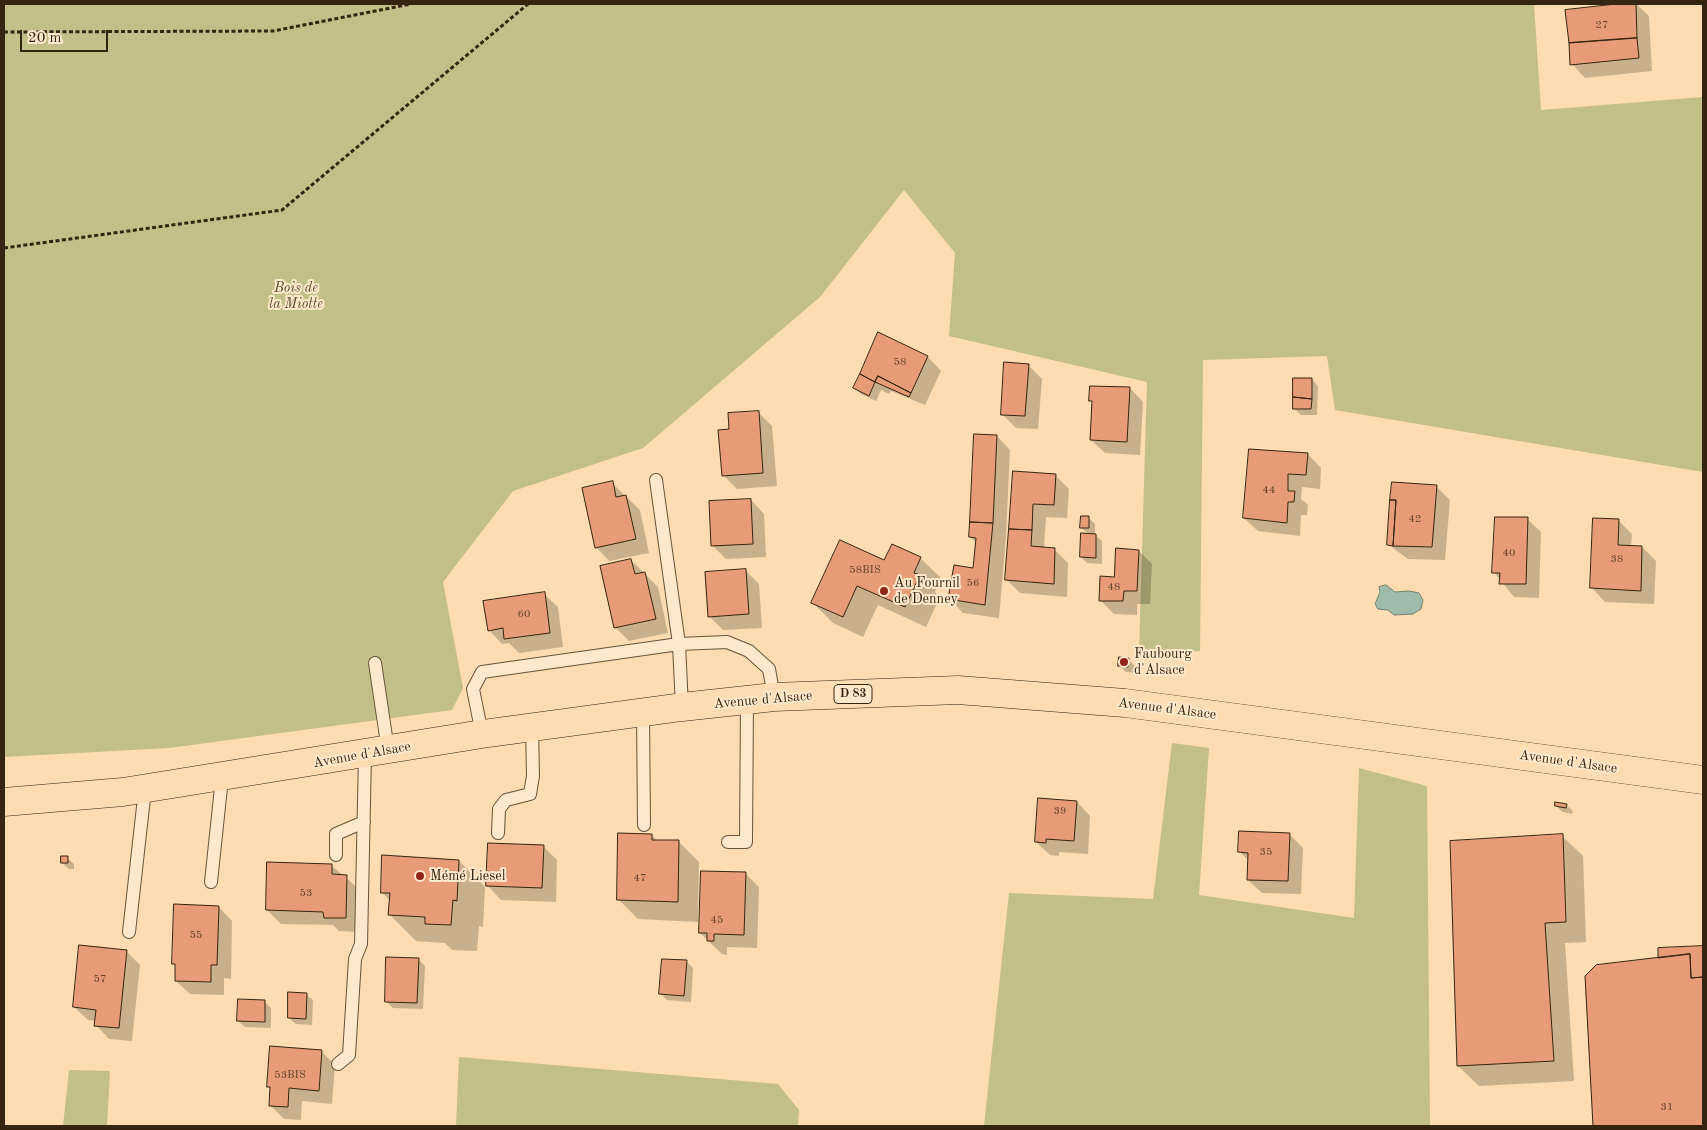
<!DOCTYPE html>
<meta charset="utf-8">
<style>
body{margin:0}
#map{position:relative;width:1707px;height:1130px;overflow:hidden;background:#fcdcb0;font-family:"Old Standard TT",serif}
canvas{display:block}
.frame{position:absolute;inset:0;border:5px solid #342511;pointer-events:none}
.scale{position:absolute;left:20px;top:30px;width:88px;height:22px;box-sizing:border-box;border:2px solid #342511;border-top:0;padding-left:6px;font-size:15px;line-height:18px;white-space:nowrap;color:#342511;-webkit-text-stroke:4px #fde8cc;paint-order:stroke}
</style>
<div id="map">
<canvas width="1707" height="1130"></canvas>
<div class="frame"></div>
<div class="scale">20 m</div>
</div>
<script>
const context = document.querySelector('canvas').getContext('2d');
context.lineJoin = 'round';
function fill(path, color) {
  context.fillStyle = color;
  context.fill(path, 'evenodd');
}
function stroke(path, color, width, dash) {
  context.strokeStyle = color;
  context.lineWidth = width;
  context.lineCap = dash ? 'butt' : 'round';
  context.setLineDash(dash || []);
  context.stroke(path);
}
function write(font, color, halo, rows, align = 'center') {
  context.font = font + ' "Old Standard TT",serif';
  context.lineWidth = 4;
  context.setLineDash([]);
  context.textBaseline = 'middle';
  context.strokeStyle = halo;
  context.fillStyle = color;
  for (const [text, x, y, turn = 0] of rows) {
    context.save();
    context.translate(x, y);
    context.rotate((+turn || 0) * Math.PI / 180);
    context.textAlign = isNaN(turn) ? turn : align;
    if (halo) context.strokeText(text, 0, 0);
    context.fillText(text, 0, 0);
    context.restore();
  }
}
fill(new Path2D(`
 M4,4H1534L1541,110L1703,97V472L1335,410L1327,356L1203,360L1200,651L1139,653L1147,382L949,336L955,253L904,190L820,297L643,448L513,491L443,582L463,688L452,710L169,748L4,757Z
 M1172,743L1209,748L1199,895L1354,918L1359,768L1427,786L1430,1126H984L1009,893L1153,899Z
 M459,1057L778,1084L799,1110L798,1126H456Z
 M69,1070L110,1071L107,1126H63Z`), '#c2bf88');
const water = new Path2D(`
 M1386,585L1395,592L1409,591L1419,593L1423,600L1421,609L1413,614L1394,615L1388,610L1378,609L1375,604L1380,592L1379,587Z`);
fill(water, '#9fbcab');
stroke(water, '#74806d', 1);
fill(new Path2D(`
 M1627,4H1636L1649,16L1652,71L1585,78L1572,64L1566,11Z
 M879,333L928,357L941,371L925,405L891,391L889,394L881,390L876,401L861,394L855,388Z
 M1028,365L1042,379L1038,429L1016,428L1002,414Z
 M1312,379L1318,386L1317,415H1301L1294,408Z
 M1130,388L1143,402L1140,455L1105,453L1091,440L1094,403L1091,400Z
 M758,412L772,426L777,486L737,489L723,475L731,430Z
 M997,436L1010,450L1006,537L999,618L963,613L950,599L975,569L977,543L970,537Z
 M1250,450L1308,454L1321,468L1320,489L1302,487L1301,499L1308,505L1307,515H1301L1300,536L1258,531L1244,518Z
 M1014,472L1055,475L1069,489L1067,518L1046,517L1044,548L1054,549L1068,563L1067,597L1020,593L1006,579Z
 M612,483L640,510L649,553L609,561L596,547Z
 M1436,486L1450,500L1445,560L1408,559L1389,545Z
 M751,500L764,514L766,557L726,559L712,545Z
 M1088,517L1095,524V535L1102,541V564L1087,563L1081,557L1089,535L1082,528Z
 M1527,519L1541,532L1539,598L1514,597L1494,572Z
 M1618,520L1632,534L1631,547H1642L1656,561L1654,604L1605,602L1592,588Z
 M1139,551L1152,564L1150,604H1137V615L1114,614L1100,600Z
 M920,558L941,578L935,592L940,597L926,627L878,605L863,637L833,623L813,603L885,561Z
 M631,560L658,587L668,633L629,641L615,627Z
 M745,570L759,584L762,628L723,630L710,617Z
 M544,594L558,607L563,647L519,653L509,643L502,644L489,630Z
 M1128,659L1135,666V673L1126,672L1120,666Z
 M1077,802L1090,816L1088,854L1059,852V856L1050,855L1036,842Z
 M1566,805L1573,811L1572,814L1563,812L1556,806Z
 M1289,834L1303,848L1301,894L1262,893L1248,880L1249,861L1240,852Z
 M652,835L657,841L679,842L699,862L698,922L638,919L618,899Z
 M1562,836L1583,856L1586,942L1565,943L1574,1081L1479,1086L1458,1066Z
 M543,846L557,860L556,902L501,900L488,886Z
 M67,858L74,864V869H69L62,863Z
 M459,861L485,887L483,927L479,926L477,951L452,950L445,943L416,941L390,915V901L382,892Z
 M332,866L360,890L359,932L339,931L333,925L281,924L267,910Z
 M745,873L759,887L757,948L727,947V955L722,954L700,933Z
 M219,907L232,921L231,979L224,978V995L190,994L176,981L177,966L173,963Z
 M1703,947V1126H1594L1587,976L1659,959V949Z
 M126,951L140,965L132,1041L109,1039L96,1025V1021L88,1020L74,1007Z
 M418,959L425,966L423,1009L393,1008L386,1001Z
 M687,962L693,968L691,1002L667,1000L660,993Z
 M306,994L313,1000L312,1025L296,1024L289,1018Z
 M265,1002L271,1008V1028L245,1027L238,1021Z
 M321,1051L335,1065L332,1104L302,1101L301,1120L284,1119L270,1105L271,1089L268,1086Z`), '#0003');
const building = new Path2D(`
 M1616,4H1636L1637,38L1569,43L1565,10Z
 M1637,38L1639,58L1570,65L1569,43Z
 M878,332L928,356L911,393L878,376L875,382L860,374Z
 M1004,362L1029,364L1025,416L1001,415Z
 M860,374L875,382L869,396L853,388Z
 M878,376L911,393L909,397L875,382Z
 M1293,378H1312V399L1293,397Z
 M1090,386L1130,387L1127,442L1090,440L1092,401H1089Z
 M1293,397L1312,399L1311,409H1293Z
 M759,411L763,473L722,476L718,430L729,429L728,413Z
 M974,434L997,435L993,523L970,522Z
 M1249,449L1308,453L1306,475L1288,474V491H1295L1294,502H1288L1287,523L1243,518Z
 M1013,471L1056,474L1054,505L1033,504L1032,530L1009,529Z
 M613,481L616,497L626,495L636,539L595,548L582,488Z
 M1392,482L1437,485L1432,547L1393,546L1396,500H1390Z
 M751,499L753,544L711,546L709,501Z
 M1390,500H1396L1393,546L1387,545Z
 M1081,516H1089V528H1080Z
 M1495,517H1528L1526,584H1499L1500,573H1492Z
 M1593,518L1619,519L1618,545L1642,546L1641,591L1590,588Z
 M970,522L993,523L985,605L948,599L954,565L973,568L976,538L969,537Z
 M1009,529L1032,530L1031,546L1055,548L1054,584L1005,580Z
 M1081,533L1096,534V558L1080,557Z
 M840,540L884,560L892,544L921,557L914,573L920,575L905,607L857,586L843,617L811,603Z
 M1116,548L1139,550L1137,591H1124L1123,601H1099L1100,576L1114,577Z
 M631,559L635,574L645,572L656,619L614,628L600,566Z
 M746,569L749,614L708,617L705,572Z
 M545,592L550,633L504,639L503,628L488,631L483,601Z
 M1119,657L1129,658L1128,667L1118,666Z
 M1038,798L1077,801L1074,841L1046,839V843L1035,842Z
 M1555,802L1567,804L1566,808L1555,806Z
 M1239,831L1290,833L1288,881L1247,880L1248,853L1238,852Z
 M618,833L652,834V840H679L678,902L617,900Z
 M1563,834L1566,922L1545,923L1554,1061L1457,1066L1450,841Z
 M488,843L544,845L542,888L486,886Z
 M382,855L459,860L457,901L453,900L451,925L425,924V917L388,915L390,893H381Z
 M61,856H68V863H61Z
 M267,862L332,864V874L347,875L346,918H324L323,912L266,910Z
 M701,871L746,872L744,935L714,934V941H707V933H699Z
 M174,904L219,906L217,965H211V982L175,981V964H172Z
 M79,945L127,950L119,1028L94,1026L96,1010L73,1007Z
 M1703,946V977L1691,978L1690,954L1658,958V948Z
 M1690,954L1691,978L1703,977V1126H1593L1585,976L1596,965Z
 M386,957L419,958L417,1003L385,1002Z
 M662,959L687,960L684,996L659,994Z
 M288,992L307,993L306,1019L288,1018Z
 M238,999L265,1000V1022L237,1021Z
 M270,1046L322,1050L319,1091L289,1088L288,1107L269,1106L270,1087H267Z`);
fill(building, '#e89b77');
stroke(building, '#342511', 1);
const service = new Path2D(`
 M656,480L679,644L682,707
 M375,663L388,750
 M643,712L644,825
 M482,734L473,689L482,672L679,644L727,642L749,651L769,669L774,697
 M498,833L499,809L506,800L530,794L533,776L532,727
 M728,842H746L747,700
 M336,855V834L364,822
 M211,882L222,778
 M129,932L145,789
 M338,1064L349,1055L355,959L361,944L365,754`);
const primary = new Path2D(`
 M4,802L123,792L482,734L682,707L774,697L958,690L1125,703L1703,780`);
stroke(service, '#665339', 14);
stroke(primary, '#342511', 29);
stroke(new Path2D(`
 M4,32L273,31L411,4
 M4,248L282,210L528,4`), '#342511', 3, [4, 2.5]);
stroke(service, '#fde8cc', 12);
stroke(primary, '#fcdcb0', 28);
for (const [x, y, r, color] of [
 [884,591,5,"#8f2418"],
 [1124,662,5,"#8f2418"],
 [420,876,5,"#8f2418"]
]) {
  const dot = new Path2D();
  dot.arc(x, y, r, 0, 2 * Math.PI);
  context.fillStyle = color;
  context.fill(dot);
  stroke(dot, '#fde8cc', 2);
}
write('11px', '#61422a', null, [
 ["27",1602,25],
 ["58",900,362],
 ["44",1269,490],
 ["42",1415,519],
 ["40",1509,553],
 ["38",1617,559],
 ["58BIS",865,570],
 ["56",973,583],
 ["48",1114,587],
 ["60",524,614],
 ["39",1060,811],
 ["35",1266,852],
 ["47",640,878],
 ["53",306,893],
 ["45",717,920],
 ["55",196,935],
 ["57",100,979],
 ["53BIS",290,1075],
 ["31",1667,1107]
]);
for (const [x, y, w] of [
 [853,694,38]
]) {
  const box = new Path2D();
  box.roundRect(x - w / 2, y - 9.5, w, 19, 4);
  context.fillStyle = '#fde8cc';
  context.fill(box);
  stroke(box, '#342511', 1);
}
write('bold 12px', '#342511', null, [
 ["D 83",853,694]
]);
write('italic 14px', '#584c2f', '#fde8cc', [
 ["Bois de",296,288],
 ["la Miotte",296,304]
]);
write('14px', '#342511', '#fde8cc', [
 ["Au Fournil",894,583],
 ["de Denney",894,599],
 ["Faubourg",1134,654],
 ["d'Alsace",1134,670],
 ["Mémé Liesel",430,876]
], 'left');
write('14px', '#342511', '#fde8cc', [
 ["Avenue d'Alsace",763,700,-5],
 ["Avenue d'Alsace",1167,709,7],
 ["Avenue d'Alsace",362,755,-10],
 ["Avenue d'Alsace",1568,762,8]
]);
</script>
